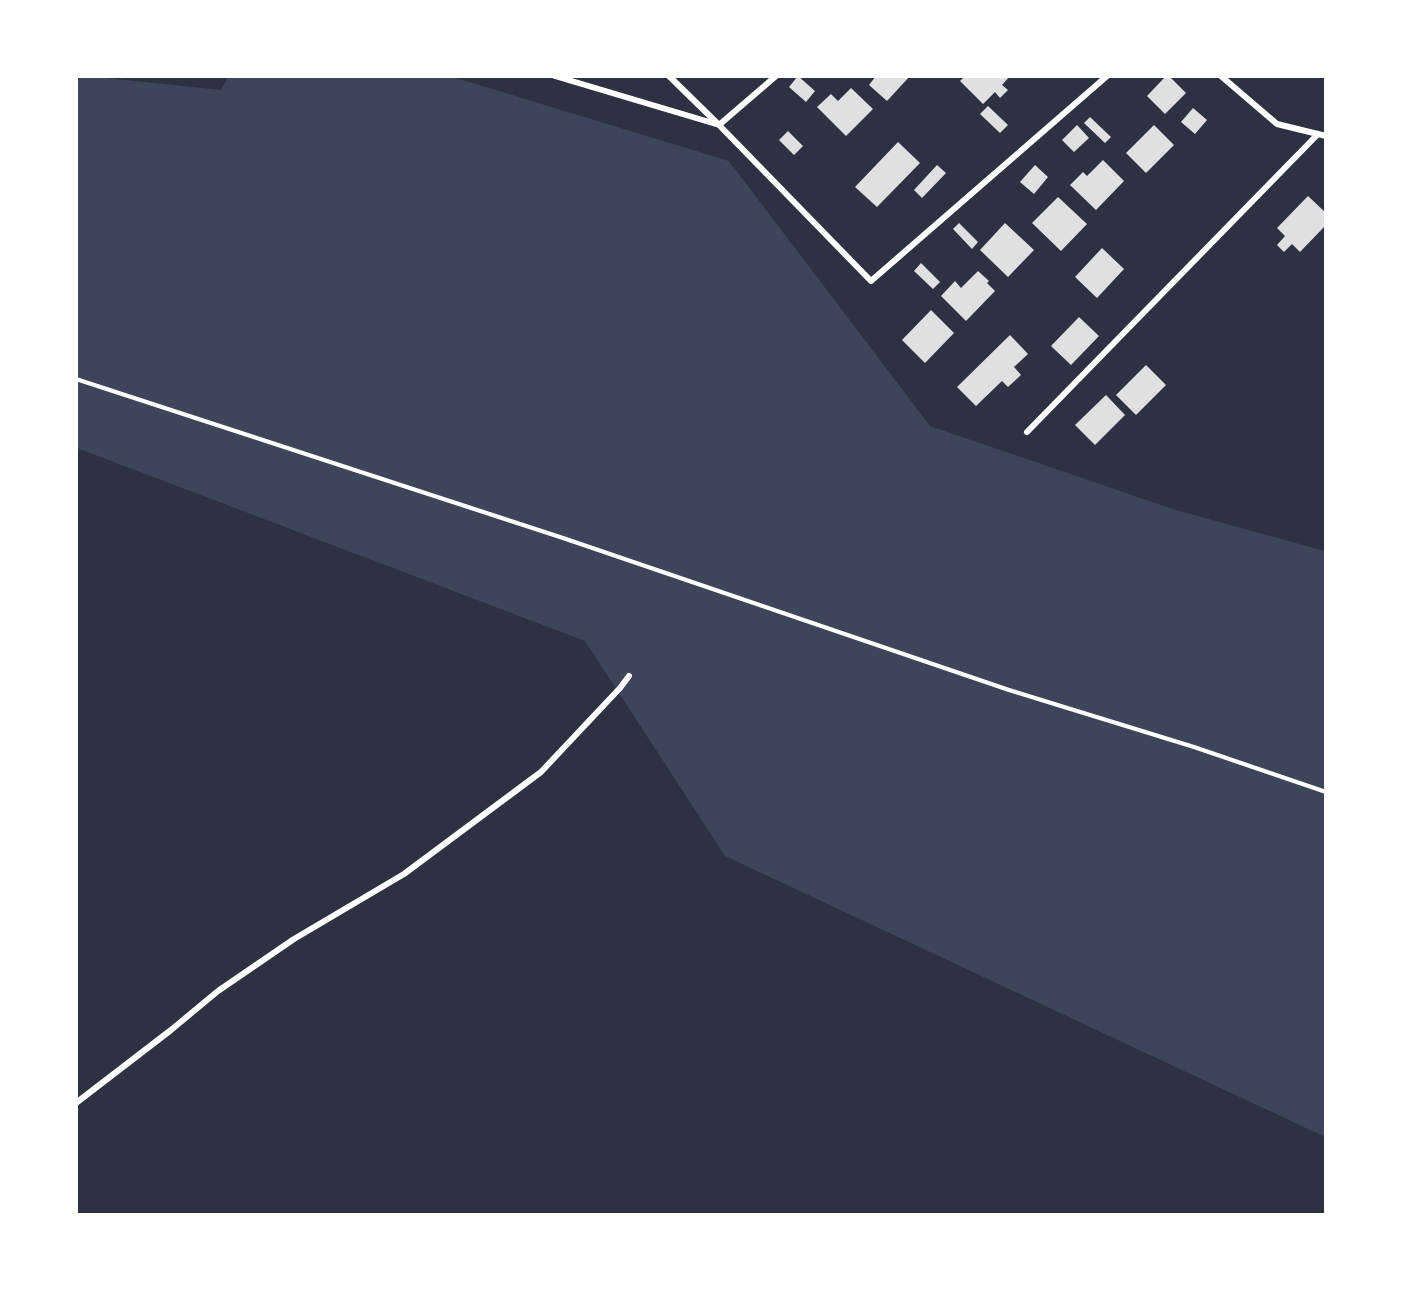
<!DOCTYPE html>
<style>
body{margin:0}
#map{position:relative;width:1402px;height:1291px;overflow:hidden;background:#2d3142;font-family:Karla,sans-serif}
canvas{display:block}
.frame{position:absolute;inset:0;border:78px solid #fff;pointer-events:none}
</style>
<div id="map">
<canvas width="1402" height="1291"></canvas>
<div class="frame"></div>
</div>
<script>
const context = document.querySelector('canvas').getContext('2d');
context.lineJoin = 'round';
function fill(path, color) {
  context.fillStyle = color;
  context.fill(path, 'evenodd');
}
function stroke(path, color, width, dash) {
  context.strokeStyle = color;
  context.lineWidth = width;
  context.lineCap = dash ? 'butt' : 'round';
  context.setLineDash(dash || []);
  context.stroke(path);
}
fill(new Path2D(`
 M76,77H97L221,90L228,77H453L729,161L930,426L1176,510L1325,551V1137L725,856L585,641L77,448Z`), '#3c4559');
fill(new Path2D(`
 M798,76L815,91L806,102L789,87Z
 M876,76H910L887,101L869,85Z
 M965,76H1010L1002,85L1008,90L1000,98L995,92L983,104L960,81Z
 M1166,76H1169L1186,93L1165,114L1147,96Z
 M851,88L873,109L846,136L817,107L831,94L838,101Z
 M988,106L1008,125L1000,133L980,114Z
 M1193,108L1207,120L1195,134L1181,122Z
 M1090,117L1111,137L1105,143L1084,123Z
 M1077,125L1089,138L1074,152L1062,140Z
 M1154,125L1174,145L1146,173L1126,153Z
 M788,131L803,146L794,155L779,140Z
 M898,142L920,163L877,207L855,187Z
 M1103,160L1124,181L1096,210L1070,185L1083,172L1087,176Z
 M937,165L946,173L922,198L914,190Z
 M1035,165L1048,177L1034,194L1020,182Z
 M1308,196L1326,213V225L1300,252L1292,244L1284,252L1277,245L1285,236L1277,228Z
 M1058,197L1087,224L1061,251L1032,223Z
 M959,223L978,242L972,249L953,229Z
 M1005,223L1034,250L1008,277L980,250Z
 M1102,248L1124,269L1097,298L1075,277Z
 M921,263L940,282L933,289L914,271Z
 M978,271L989,281L987,283L995,291L966,321L941,296L955,281L961,288Z
 M931,310L954,333L925,363L902,340Z
 M1079,317L1099,336L1071,365L1051,346Z
 M1010,335L1028,354L1014,367L1021,375L1008,387L1002,381L976,406L957,387Z
 M1146,365L1166,385L1136,415L1116,395Z
 M1106,395L1125,415L1095,445L1075,425Z`), '#e0e0e3');
stroke(new Path2D(`
 M76,379L563,538L1009,690L1194,747L1326,792`), '#fff', 4);
stroke(new Path2D(`
 M555,76L716,124
 M669,76L719,125L871,281L1107,76
 M1221,76L1277,124L1326,136
 M719,125L776,76
 M1027,432L1318,134
 M76,1103L171,1030L218,991L294,939L404,874L541,772L620,688L629,676`), '#fff', 6);
</script>
